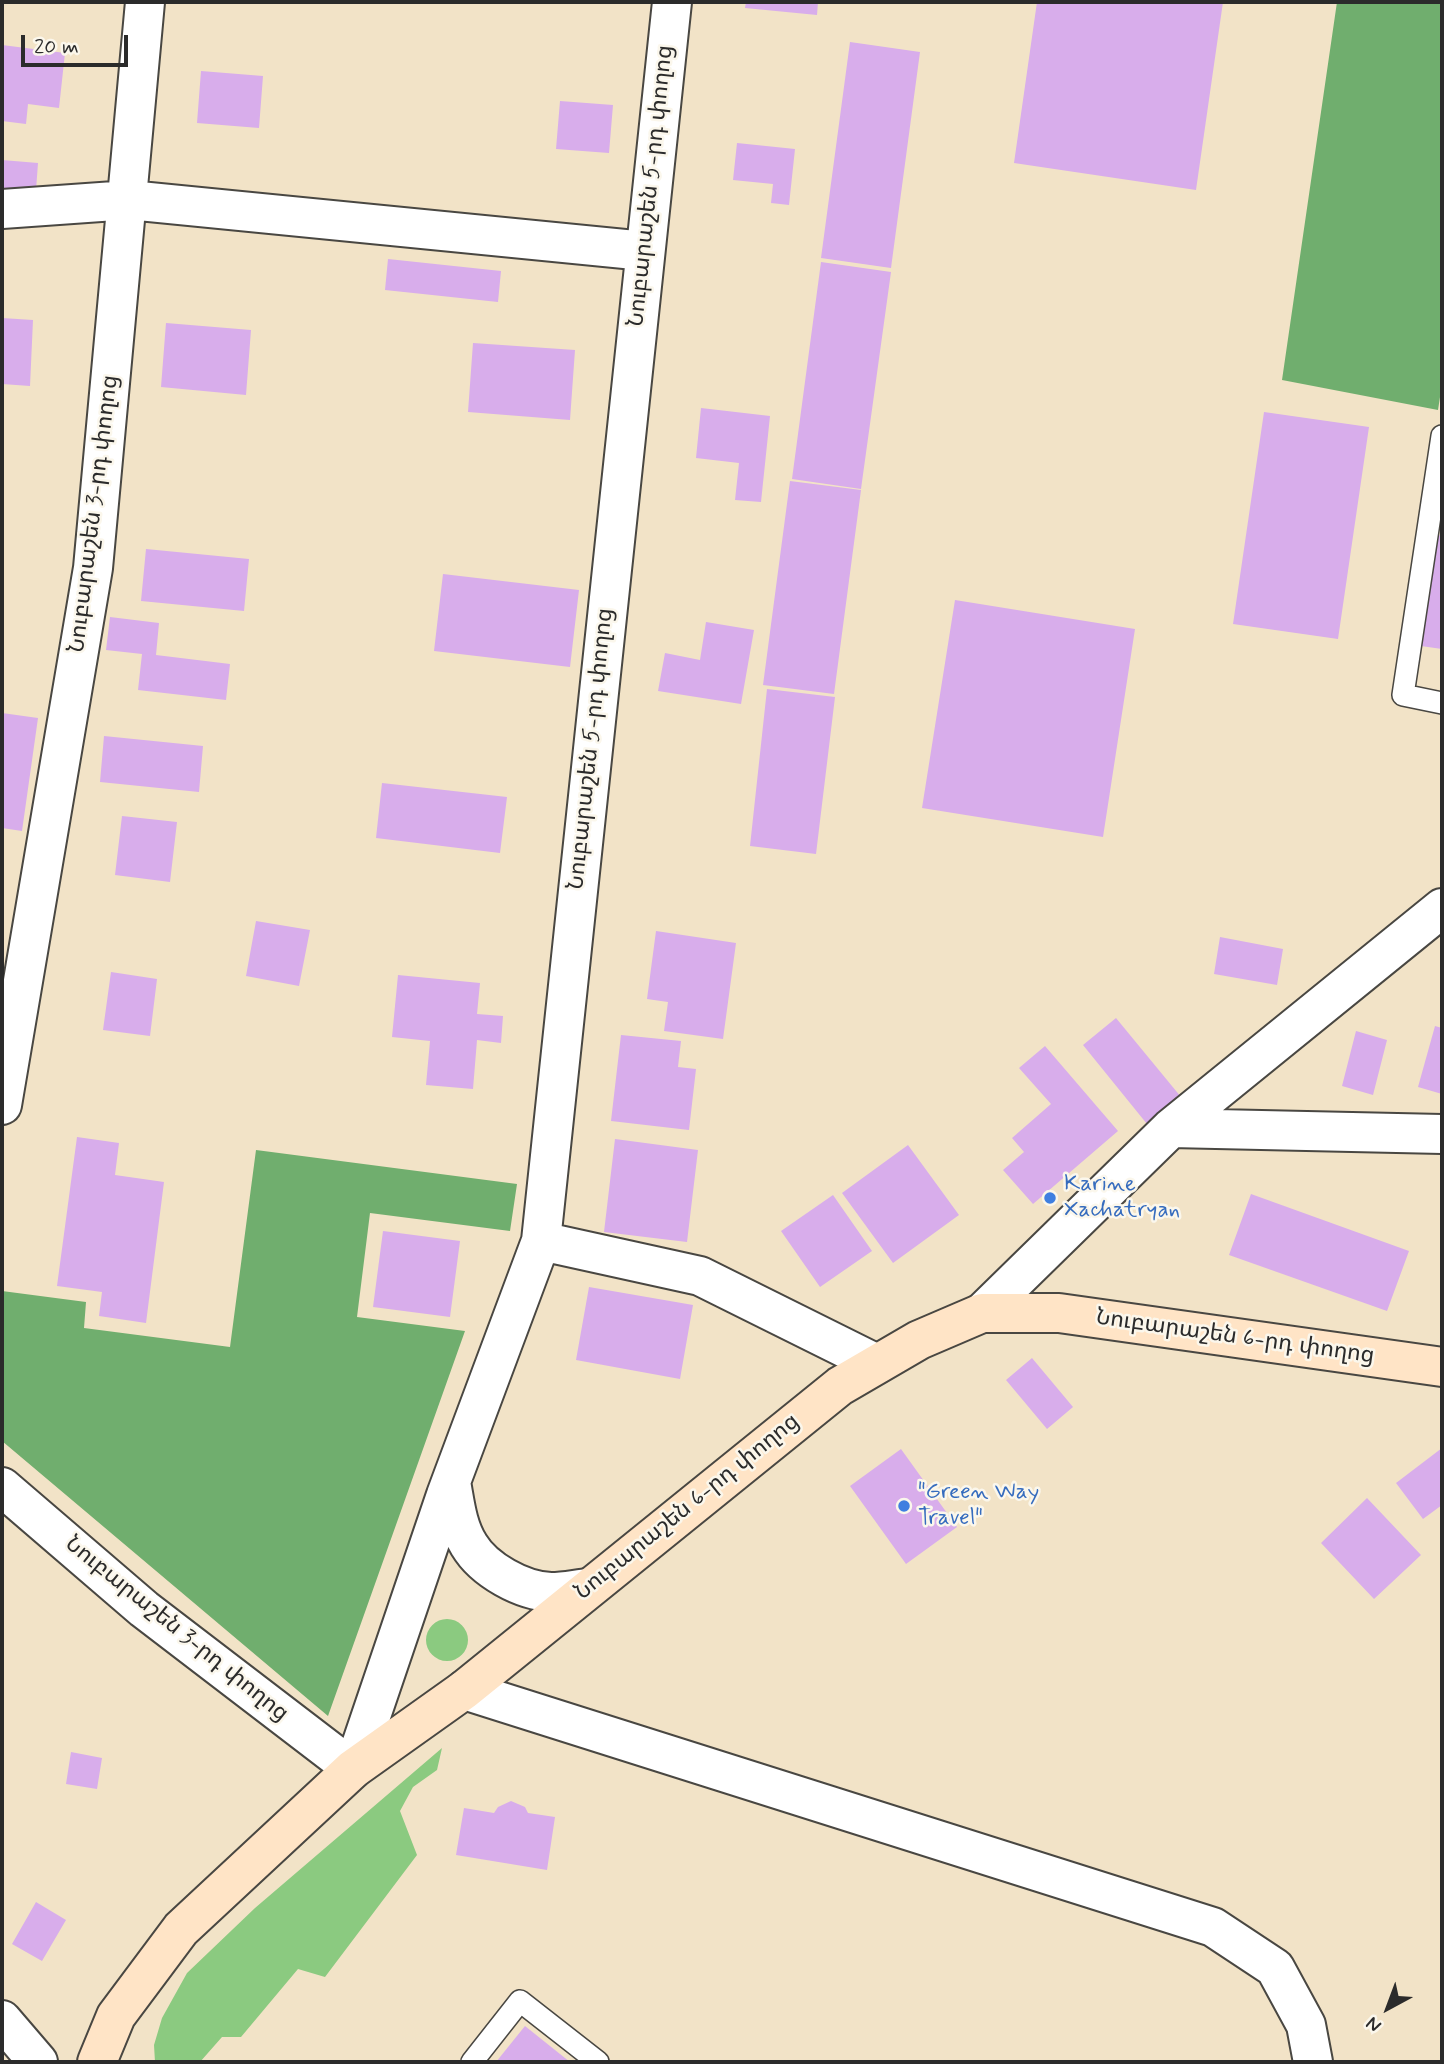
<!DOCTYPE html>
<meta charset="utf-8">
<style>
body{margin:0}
#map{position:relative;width:1444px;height:2064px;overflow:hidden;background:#f2e3c7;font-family:Mynerve,sans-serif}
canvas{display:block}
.frame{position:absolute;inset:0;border:4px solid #2b2b2b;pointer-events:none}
.north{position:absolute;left:1353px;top:1973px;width:70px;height:70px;-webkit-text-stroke:5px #fbf7ec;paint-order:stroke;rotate:221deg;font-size:19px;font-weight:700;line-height:28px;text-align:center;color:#2b2b2b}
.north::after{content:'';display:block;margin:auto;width:24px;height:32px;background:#2b2b2b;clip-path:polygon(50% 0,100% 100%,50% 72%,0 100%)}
.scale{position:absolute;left:21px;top:35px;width:107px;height:32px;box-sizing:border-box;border:4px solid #2b2b2b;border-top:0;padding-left:9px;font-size:21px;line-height:24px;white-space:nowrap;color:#2b2b2b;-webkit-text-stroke:5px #fbf7ec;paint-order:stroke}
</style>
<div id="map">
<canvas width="1444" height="2064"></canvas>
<div class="frame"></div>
<div class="north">N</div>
<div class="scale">20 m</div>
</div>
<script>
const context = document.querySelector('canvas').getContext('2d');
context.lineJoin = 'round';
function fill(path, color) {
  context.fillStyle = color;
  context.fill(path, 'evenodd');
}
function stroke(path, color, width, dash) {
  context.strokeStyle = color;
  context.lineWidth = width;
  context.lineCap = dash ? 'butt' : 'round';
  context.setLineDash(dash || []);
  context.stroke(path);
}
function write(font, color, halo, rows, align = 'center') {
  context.font = font + ' Mynerve,"Noto Sans Armenian",sans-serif';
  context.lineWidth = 5;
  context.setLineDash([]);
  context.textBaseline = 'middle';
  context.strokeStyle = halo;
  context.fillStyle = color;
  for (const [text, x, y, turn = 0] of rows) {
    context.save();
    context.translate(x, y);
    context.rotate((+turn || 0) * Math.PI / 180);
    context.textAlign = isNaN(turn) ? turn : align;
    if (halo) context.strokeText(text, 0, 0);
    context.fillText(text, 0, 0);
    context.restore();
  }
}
fill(new Path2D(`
 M426 1640a21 21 0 1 1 42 0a21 21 0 1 1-42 0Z
 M442,1748L437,1770L413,1787L400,1811L417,1855L325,1977L298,1969L241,2037H222L200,2062H155L154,2045L162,2018L187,1973L255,1908Z`), '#8bca80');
fill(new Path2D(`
 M1337,2H1442V384L1438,410L1282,380Z
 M256,1150L517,1184L510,1231L370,1213L357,1317L465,1331L328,1716L2,1441V1291L86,1302L84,1328L230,1347Z`), '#70ae6e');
fill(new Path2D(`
 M746,2H818L817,15L745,8Z
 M1037,2H1223L1196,190L1014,163Z
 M850,42L920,52L891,268L821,258Z
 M2,45L65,53L59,108L28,104L26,124L2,121Z
 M201,71L263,76L259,128L197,123Z
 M560,101L613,105L609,153L556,149Z
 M737,143L795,149L789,205L771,203L773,184L733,180Z
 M2,160L38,163L35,204L2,201Z
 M388,259L501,271L498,302L385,290Z
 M821,262L891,272L861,489L792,479Z
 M2,318L33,320L30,386L2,384Z
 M166,323L251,330L246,395L161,387Z
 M473,343L575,350L570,420L468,412Z
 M701,408L770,416L761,502L735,500L739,463L696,458Z
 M1264,412L1369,427L1338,639L1233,624Z
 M790,481L861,490L834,694L763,685Z
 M1438,535L1442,536V649L1421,646Z
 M146,549L249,559L244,611L141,601Z
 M443,574L579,590L570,667L434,651Z
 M955,600L1135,629L1103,837L922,808Z
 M110,617L159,623L156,655L230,664L226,700L138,690L142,654L106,650Z
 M706,622L754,630L741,704L658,691L665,653L700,660Z
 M767,689L835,697L816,854L750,846Z
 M2,713L38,718L22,831L2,828Z
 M104,736L203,746L199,792L100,782Z
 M382,783L507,797L500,853L376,838Z
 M122,816L177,822L170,882L115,875Z
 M256,921L310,930L299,986L246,976Z
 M656,931L736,943L723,1039L664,1031L668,1002L647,999Z
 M1220,937L1283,949L1277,985L1214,974Z
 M111,972L157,979L150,1036L103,1030Z
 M398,975L480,983L477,1014L503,1016L501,1043L477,1040L473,1089L426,1085L430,1041L392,1037Z
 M1116,1018L1181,1097L1147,1124L1083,1045Z
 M1435,1026L1442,1028V1094L1418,1087Z
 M1356,1031L1387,1040L1373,1095L1342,1086Z
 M621,1035L681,1041L678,1067L696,1069L689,1130L611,1121Z
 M1045,1046L1118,1131L1033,1204L1003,1170L1024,1152L1012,1138L1051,1104L1019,1068Z
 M77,1137L119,1143L115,1175L164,1182L146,1323L99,1316L102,1292L57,1286Z
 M615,1139L698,1150L687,1242L604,1232Z
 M908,1145L959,1215L893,1263L842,1193Z
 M1251,1194L1409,1251L1387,1311L1229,1255Z
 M833,1195L872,1251L820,1287L781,1231Z
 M383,1231L460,1241L450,1317L373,1307Z
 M589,1287L693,1305L680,1379L576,1360Z
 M1032,1358L1073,1407L1047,1429L1006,1380Z
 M1442,1448V1505L1423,1519L1396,1483Z
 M901,1449L957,1527L906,1564L850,1486Z
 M1367,1498L1421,1555L1374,1599L1321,1543Z
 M71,1752L102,1758L97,1789L66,1784Z
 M511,1801L525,1807L528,1813L555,1817L547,1870L456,1855L464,1808L494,1813L498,1807Z
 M36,1902L66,1920L42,1961L12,1944Z
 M525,2026L570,2062H496Z`), '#d8adeb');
const lane = new Path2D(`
 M1442,436L1403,695L1442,703
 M472,2062L520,2001L598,2062`);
const street = new Path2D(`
 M2,209L129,200L645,251
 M2,1105L93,568L145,2
 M1171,1128L1442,1134
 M541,1241L700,1276L877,1364
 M982,1313L1171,1128L1442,908
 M451,1482C455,1503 457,1526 469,1545C484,1570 522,1591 551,1592C564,1592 577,1589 589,1588
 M2,1487L144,1609L353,1769L446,1495L541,1241L672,2
 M464,1690L1213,1927L1275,1968L1306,2025L1313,2062
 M2,2020L38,2062`);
const secondary = new Path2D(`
 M97,2062L116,2016L181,1929L353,1769L464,1690L840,1386L919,1340L982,1313H1059L1442,1367`);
stroke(lane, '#494742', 24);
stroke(street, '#494742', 42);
stroke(secondary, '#494742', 42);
stroke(lane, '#fff', 21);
stroke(street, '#fff', 38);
stroke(secondary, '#ffe4c6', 38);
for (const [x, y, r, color] of [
 [1050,1198,7,"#3f7fe0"],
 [904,1506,7,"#3f7fe0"]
]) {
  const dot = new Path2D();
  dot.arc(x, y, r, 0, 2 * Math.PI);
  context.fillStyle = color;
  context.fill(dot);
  stroke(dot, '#fbf7ec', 2.5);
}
write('23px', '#2b2b2b', '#fbf7ec', [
 ["Նուբարաշեն 5-րդ փողոց",652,186,-84],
 ["Նուբարաշեն 3-րդ փողոց",95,514,-83],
 ["Նուբարաշեն 5-րդ փողոց",592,749,-84],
 ["Նուբարաշեն 6-րդ փողոց",1235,1338,8],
 ["Նուբարաշեն 6-րդ փողոց",688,1508,-39],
 ["Նուբարաշեն 3-րդ փողոց",176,1630,39]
]);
write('23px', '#366cbe', '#fbf7ec', [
 ["Karine",1064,1185],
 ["Xachatryan",1064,1211],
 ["\"Green Way",918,1493],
 ["Travel\"",918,1519]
], 'left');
</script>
